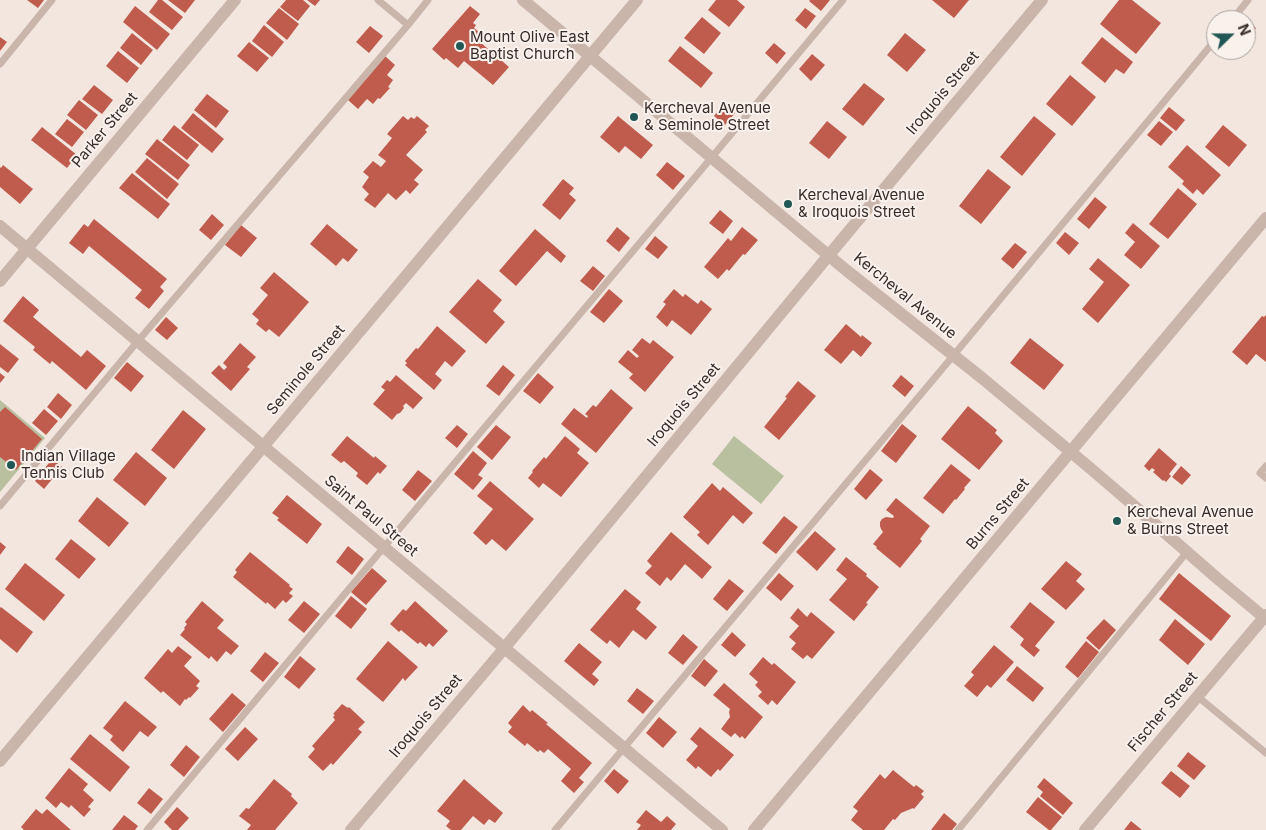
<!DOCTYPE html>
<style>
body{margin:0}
#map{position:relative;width:1266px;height:830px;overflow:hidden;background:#f2e6df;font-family:Inter,sans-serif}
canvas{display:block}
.north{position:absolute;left:1206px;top:10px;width:50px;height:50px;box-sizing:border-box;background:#f9f1eb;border:1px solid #aca29e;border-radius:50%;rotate:68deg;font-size:14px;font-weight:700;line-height:20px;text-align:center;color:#382c2a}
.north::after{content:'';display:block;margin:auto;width:18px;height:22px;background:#215754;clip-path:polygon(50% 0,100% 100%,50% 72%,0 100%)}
</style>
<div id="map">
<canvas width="1266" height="830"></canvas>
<div class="north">N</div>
</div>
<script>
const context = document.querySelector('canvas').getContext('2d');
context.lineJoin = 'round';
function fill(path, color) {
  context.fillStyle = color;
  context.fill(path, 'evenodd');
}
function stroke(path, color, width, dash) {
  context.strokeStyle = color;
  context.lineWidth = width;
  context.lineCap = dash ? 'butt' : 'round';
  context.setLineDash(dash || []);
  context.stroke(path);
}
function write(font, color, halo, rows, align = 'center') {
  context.font = font + ' Inter,sans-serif';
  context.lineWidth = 4;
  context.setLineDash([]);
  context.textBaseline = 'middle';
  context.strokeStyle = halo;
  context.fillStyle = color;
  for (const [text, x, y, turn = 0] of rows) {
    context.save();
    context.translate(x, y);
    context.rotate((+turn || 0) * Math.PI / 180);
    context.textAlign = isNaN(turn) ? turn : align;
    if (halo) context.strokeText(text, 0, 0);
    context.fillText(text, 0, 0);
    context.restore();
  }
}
fill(new Path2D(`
 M0,400L45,438L0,492Z
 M734,436L784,476L761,504L712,464Z`), '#b9c09f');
fill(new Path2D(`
 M27,0H44L38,8Z
 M158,0H162L183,17L172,30L149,12Z
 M168,0H195L185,13Z
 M286,0H303L310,6L298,21L280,7Z
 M307,0H320L315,6Z
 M716,0H737L745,7L729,27L708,10Z
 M810,0H830L821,11L809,1Z
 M932,0H969L954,18Z
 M1119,0H1132L1161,23L1136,54L1100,24Z
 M135,6L170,34L157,50L123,22Z
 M470,6L480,14L473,23L476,25L474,28L484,36L480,42L509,67L493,85L464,61L458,68L446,58L444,60L432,49Z
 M279,8L299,24L287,40L266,23Z
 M805,8L816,16L806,29L795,20Z
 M702,17L721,33L704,54L684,38Z
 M1246,20L1256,28L1246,40Z
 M264,25L284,42L272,57L252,41Z
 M370,26L383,36L369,53L356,42Z
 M132,33L153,50L141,65L120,48Z
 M905,33L926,50L907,72L887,55Z
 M0,37L7,42L0,51Z
 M1102,37L1133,62L1124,74L1116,69L1105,83L1081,63Z
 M249,42L269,58L257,72L237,56Z
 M774,43L786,53L777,64L765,53Z
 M680,46L713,73L701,88L668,61Z
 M118,51L139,68L127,83L106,66Z
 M812,54L825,65L811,81L799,69Z
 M385,56L395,65L387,75L393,80L388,87L390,88L380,99L378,98L373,104L367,99L358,109L348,100Z
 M1070,75L1096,97L1072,126L1046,104Z
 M864,83L885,99L863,126L842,109Z
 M94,85L113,100L102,114L82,99Z
 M207,94L229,111L216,128L194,110Z
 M79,100L98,115L86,130L67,115Z
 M725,102L736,112L725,125L714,116Z
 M1169,107L1185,120L1176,131L1160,118Z
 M193,113L224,139L212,153L181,128Z
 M403,116L408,120L411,117L414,119L417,116L429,126L425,130L427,132L406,155L423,170L414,180L419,184L410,194L406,190L396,200L388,193L375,208L364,200L369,194L362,187L369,177L363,172L373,161L381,167L386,161L378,155L392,138L387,134Z
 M618,116L653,145L641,159L625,146L619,153L600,137Z
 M1034,116L1056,134L1022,176L1000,157Z
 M67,119L84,132L72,147L55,134Z
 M827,121L847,137L829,159L809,143Z
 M1159,121L1173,132L1161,146L1147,135Z
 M174,125L199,145L187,160L162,140Z
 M1223,125L1247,145L1229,167L1205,147Z
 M42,127L77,155L67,168L31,140Z
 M157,139L190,165L178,180L145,154Z
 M1187,145L1221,175L1203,195L1197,189L1193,194L1182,184L1184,181L1168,167Z
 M147,158L179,184L167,199L135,172Z
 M667,162L685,176L673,190L656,175Z
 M3,165L33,189L20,204L0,187V167L1,168Z
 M988,169L1011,187L981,224L959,206Z
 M132,173L170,204L158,219L119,188Z
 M563,179L574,188L569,194L576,200L560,220L542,205Z
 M1178,188L1197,204L1168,239L1149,224Z
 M1095,197L1107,207L1089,229L1077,219Z
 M720,210L733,221L723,234L709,223Z
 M212,214L224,225L211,240L199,230Z
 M94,219L167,279L160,287L164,291L149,309L135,298L142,290L89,246L83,254L69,243L84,224L88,227Z
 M1133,223L1160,246L1141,269L1124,255L1135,242L1125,233Z
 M327,224L358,250L348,262L343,258L336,266L310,244Z
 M241,225L257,238L241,257L225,245Z
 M617,227L630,238L619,252L606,241Z
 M742,227L758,240L745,255L743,254L729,271L727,269L718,279L704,267L728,238L731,241Z
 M535,229L566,256L561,263L547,251L516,286L499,271Z
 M1065,232L1079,243L1069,255L1056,243Z
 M655,236L668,247L658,259L645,249Z
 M1015,243L1027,252L1013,269L1001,259Z
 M1098,258L1130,285L1098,323L1082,309L1104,282L1089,269Z
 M593,266L605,276L593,291L580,281Z
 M274,272L309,302L279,337L269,329L266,332L256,324L259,320L252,314L268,295L260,288Z
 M478,279L502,300L493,311L505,322L486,344L449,312Z
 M609,289L623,301L604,323L590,312Z
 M674,289L683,297L685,294L698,304L701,300L712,309L691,335L672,320L667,327L656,317L666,304L663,302Z
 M23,296L39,310L33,317L81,357L87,350L106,366L86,390L52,361L50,364L33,350L35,347L3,321Z
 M1266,315V362L1256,354L1247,365L1232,352L1262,316L1264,317Z
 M166,317L178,328L167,340L155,330Z
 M846,324L861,337L862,335L872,343L861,357L853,350L841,364L824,350Z
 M437,326L466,351L452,367L445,361L435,374L442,380L434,390L405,365L407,363L405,361L416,348L418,349Z
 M642,338L650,344L653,340L674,357L645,392L629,378L633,374L618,362L628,350L637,358L639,356L632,350Z
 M1030,338L1064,365L1044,390L1010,363Z
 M240,343L256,357L247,367L250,369L231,391L211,373L219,365L224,370L227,367L223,363Z
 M0,344L19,359L8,373L0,367Z
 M127,362L144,376L131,392L114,378Z
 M503,365L515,375L499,396L486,386Z
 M0,373L5,377L0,383Z
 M538,373L554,387L540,404L523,391Z
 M396,375L423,398L413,409L406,403L403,406L404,408L400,413L397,414L392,420L373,404L385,390L381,387L387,380L390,382Z
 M901,375L914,386L905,397L892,386Z
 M798,381L816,396L779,440L764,427L787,398L785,397Z
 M611,389L633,408L596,453L561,424L574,408L587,418L588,416L585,414L593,405L596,407Z
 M58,393L72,405L61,419L47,407Z
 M968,406L997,430L995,433L1003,441L979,470L941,439Z
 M5,407L42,439L16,470L0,457V412Z
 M44,409L58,421L46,435L32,423Z
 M183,410L206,429L174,469L151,450Z
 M902,424L917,436L896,463L881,451Z
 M457,425L468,434L457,448L445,438Z
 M496,425L511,437L492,460L477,447Z
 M347,436L374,458L375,456L387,466L380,474L378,472L367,485L356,476L358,473L344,461L341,463L331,455Z
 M565,436L580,449L577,453L589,463L561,497L543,483L539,488L528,478L533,472L532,471L544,457L546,459Z
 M1159,448L1177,464L1169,474L1171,476L1166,482L1164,480L1163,481L1153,472L1155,470L1152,468L1149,471L1144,466Z
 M473,451L487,463L478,475L483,478L473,490L454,474Z
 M136,452L167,478L145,506L113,480Z
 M52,459L62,467L44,489L35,481Z
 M951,464L971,480L964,488L965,489L956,500L955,499L943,514L923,498Z
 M1181,466L1191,475L1182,485L1172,477Z
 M870,469L883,480L866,500L854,489Z
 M418,470L432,481L415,501L402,490Z
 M490,481L534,519L506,551L492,539L486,545L473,533L493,509L477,496Z
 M712,483L720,491L723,487L753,513L743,524L733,515L708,545L697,535L700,532L683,517Z
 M287,495L322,524L307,544L277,520L279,518L272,513Z
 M97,497L129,523L109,547L78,521Z
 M896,498L930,526L920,539L922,541L900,568L876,548L877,547L873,544L883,532L881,529L880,526V522L882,519L886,517L893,518L894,516L886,510Z
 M784,516L798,527L776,554L762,543Z
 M815,531L836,549L817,571L796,552Z
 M671,532L712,567L702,579L685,564L671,581L667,577L660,586L645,573L652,566L647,561Z
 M71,539L96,559L79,579L55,559Z
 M0,542L6,547L0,555Z
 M348,546L364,559L352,575L336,562Z
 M250,552L290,585L289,586L293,589L289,593L293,596L286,603L283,600L275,609L267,602L266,604L233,577L237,572L235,570Z
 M846,557L867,574L866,576L879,587L866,603L868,604L854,621L829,600L847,579L836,570Z
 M1066,561L1082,574L1076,581L1085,589L1066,610L1041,589Z
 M25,563L65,595L44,621L5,589Z
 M372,568L387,581L366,605L351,592Z
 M779,573L794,586L781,601L766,588Z
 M1179,573L1231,616L1211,641L1159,599Z
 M729,579L744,591L727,611L713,599Z
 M625,589L641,602L636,609L657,627L646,640L633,630L619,648L610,640L607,644L590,630Z
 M351,596L367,609L351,629L335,616Z
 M202,601L224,620L217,628L239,646L231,655L226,651L217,662L211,656L209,659L180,635L185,629L184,628L187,624L185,622Z
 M304,601L320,614L304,633L288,620Z
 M415,601L448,631L433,647L429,643L426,647L420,642L418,644L401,630L399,632L390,624L403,609L406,611Z
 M1030,602L1055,622L1035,646L1040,650L1034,657L1020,645L1024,639L1010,627Z
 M1,607L33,632L17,653L0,639V608Z
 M798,608L807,617L811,612L835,632L812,659L807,655L803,659L791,649L796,643L789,637L799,626L790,618Z
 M1104,619L1116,630L1099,650L1086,638Z
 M1175,619L1205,644L1188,665L1159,640Z
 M732,632L746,645L735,657L721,645Z
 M683,634L698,647L683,665L668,653Z
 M388,641L418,667L405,681L403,678L383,702L356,679Z
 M1086,641L1099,652L1078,678L1065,667Z
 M579,643L602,662L592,674L599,680L594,686L564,661Z
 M994,645L1014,662L991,688L987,685L977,697L964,686L974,675L971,672Z
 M178,646L192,657L184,666L200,681L196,686L199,688L190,698L189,697L186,700L185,699L180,706L163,691L161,693L144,678L168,649L172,653Z
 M265,652L279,663L263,682L250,671Z
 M300,656L316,669L299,689L284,677Z
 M763,657L772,665L774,663L796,682L777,705L772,700L768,705L758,696L762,692L755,685L758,682L749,674Z
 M704,659L718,671L705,687L691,676Z
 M1017,666L1044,688L1033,702L1006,680Z
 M724,683L763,717L745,739L742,736L740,738L735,733L731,737L721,729L730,717L729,712L730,709L713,695Z
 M637,688L654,701L643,714L627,701Z
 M232,693L246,705L223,732L209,719Z
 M125,701L157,727L148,737L140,731L123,752L110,740L113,736L103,728Z
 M342,704L348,708L349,707L365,722L358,729L362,732L333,765L331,763L323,771L308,757L315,749L312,746L335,720L333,717L335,715L333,714Z
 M523,705L530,712L532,710L548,723L546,724L592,763L579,778L584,782L574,793L561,781L571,769L548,749L544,753L540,750L538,752L527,743L525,746L508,732L512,727L508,723Z
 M659,717L677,732L663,748L646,733Z
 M245,727L258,739L238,761L225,749Z
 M700,727L734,755L720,771L718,769L711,777L698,766L696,769L686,760L698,746L690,739Z
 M90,734L130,767L110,792L70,759Z
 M186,745L200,757L184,777L170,765Z
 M1188,752L1206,766L1194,780L1177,766Z
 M69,768L88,784L83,790L94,800L88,807L91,809L84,817L71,805L69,808L61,802L56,808L45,798Z
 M614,769L629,781L618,794L604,781Z
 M893,770L914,787L916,785L924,791L921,794L924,797L914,809L913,808L901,813L895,820L893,819L884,830H863L851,820L858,811L853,807L880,774L885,779Z
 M1171,771L1190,786L1180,798L1161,783Z
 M1044,778L1073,803L1063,815L1040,796L1043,792L1037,787Z
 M274,779L292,794L291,796L298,803L275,830H247L251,825L239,816L246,808L249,809Z
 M464,779L503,813L495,823L489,819L484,825L473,816L461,830H451L446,826L450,821L437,811Z
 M149,788L163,799L151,814L137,803Z
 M1038,797L1062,817L1051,830H1049L1026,812Z
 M177,807L189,818L178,830H172L164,822Z
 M36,809L42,814L47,809L71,830H24L21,827Z
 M646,810L661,822L667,816L676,824L671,830H637L641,825L636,822Z
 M944,813L957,824L952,830H931Z
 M124,815L138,826L135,830H112Z
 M1131,821L1142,830H1124Z`), '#c05c4e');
stroke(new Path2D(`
 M378,0L408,25
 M1232,20L1248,0
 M0,64L52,0
 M1266,466L1260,473L1266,478
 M0,506L138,341L408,25L428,0
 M1197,696L1266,753
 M147,830L395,534L712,157L843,0
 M555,830L953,356L1216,39
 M958,830L1187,552`), '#cab5ab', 7);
stroke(new Path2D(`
 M0,226L722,830
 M0,281L235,0
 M0,761L637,0
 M351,830L492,663L829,255L1042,0
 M754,830L1266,218
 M1085,830L1266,615`), '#cab5ab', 12);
stroke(new Path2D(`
 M523,0L846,270L982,378L1090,468L1132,504L1218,579L1266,619`), '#cab5ab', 12);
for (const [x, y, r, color] of [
 [460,46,5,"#215754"],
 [634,117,5,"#215754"],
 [788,204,5,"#215754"],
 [11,465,5,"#215754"],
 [1117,521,5,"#215754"]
]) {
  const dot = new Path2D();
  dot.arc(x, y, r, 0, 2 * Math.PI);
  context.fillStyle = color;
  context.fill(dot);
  stroke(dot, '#f9f1eb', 2);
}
write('15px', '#382c2a', '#f9f1eb', [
 ["Mount Olive East",470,37],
 ["Baptist Church",470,54],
 ["Kercheval Avenue",644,108],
 ["& Seminole Street",644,125],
 ["Kercheval Avenue",798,195],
 ["& Iroquois Street",798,212],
 ["Indian Village",21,456],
 ["Tennis Club",21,473],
 ["Kercheval Avenue",1127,512],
 ["& Burns Street",1127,529]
], 'left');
write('15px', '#382c2a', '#f9f1eb', [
 ["Iroquois Street",943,93,-50],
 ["Parker Street",105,130,-50],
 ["Kercheval Avenue",905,296,39],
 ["Seminole Street",306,370,-50],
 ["Iroquois Street",684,405,-50],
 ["Burns Street",998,514,-50],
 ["Saint Paul Street",371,516,40],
 ["Fischer Street",1163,712,-50],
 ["Iroquois Street",426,716,-50]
]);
</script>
